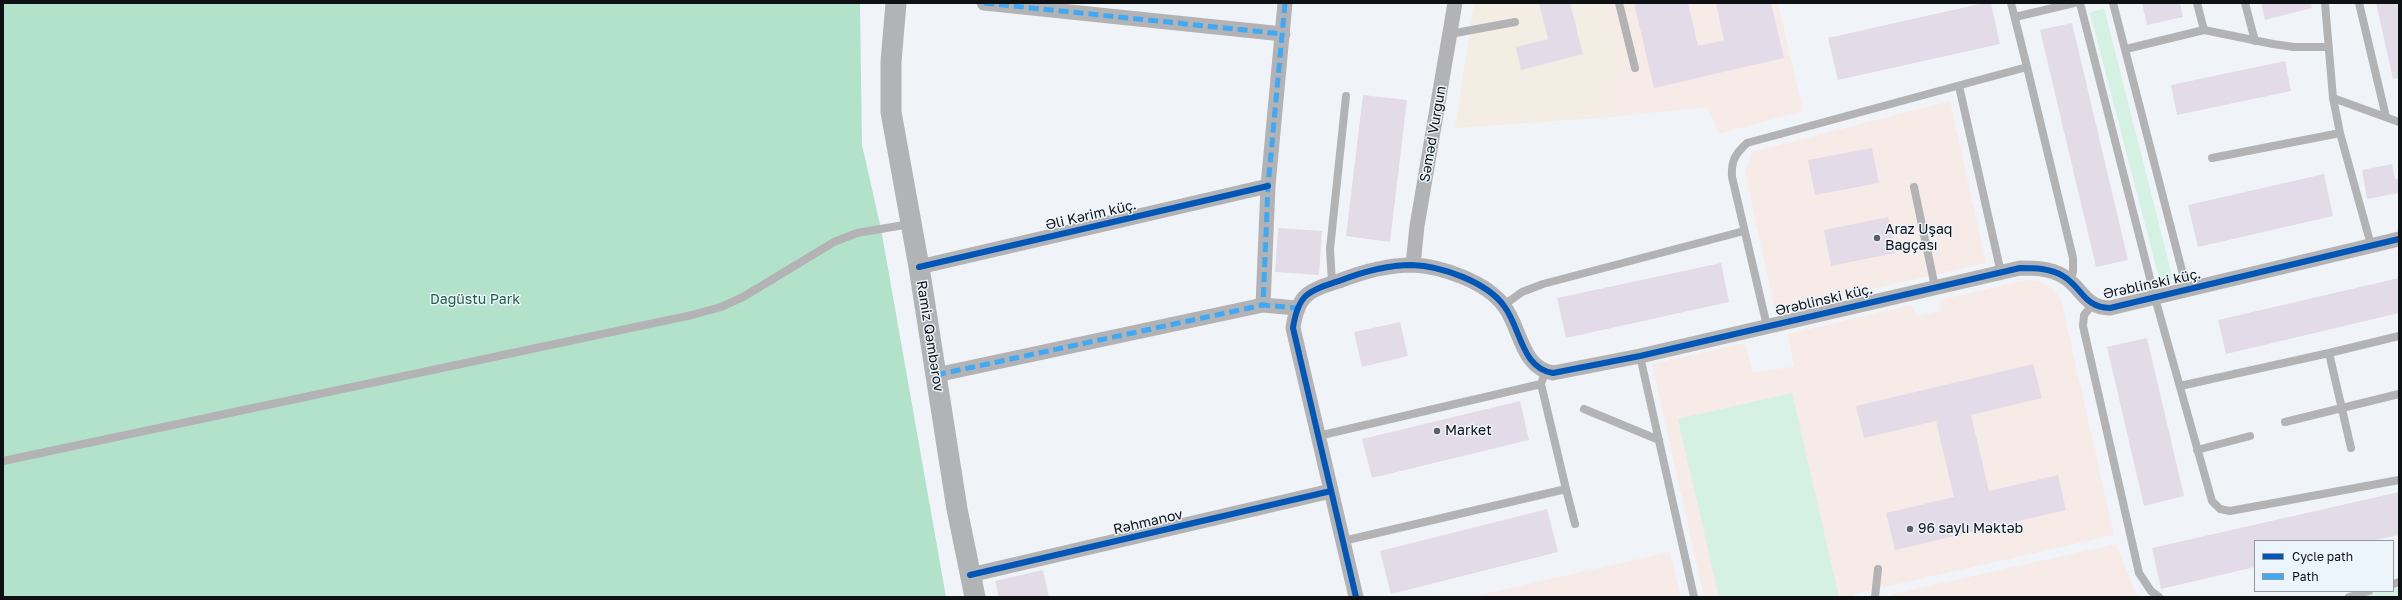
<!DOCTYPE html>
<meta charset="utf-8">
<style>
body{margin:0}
#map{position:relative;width:2402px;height:600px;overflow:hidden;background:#f0f4f8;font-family:"Golos Text",sans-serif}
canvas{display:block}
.frame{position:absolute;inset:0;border:4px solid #0e1113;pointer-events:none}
.legend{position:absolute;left:2254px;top:540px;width:140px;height:52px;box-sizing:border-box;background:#ecf4fc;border:1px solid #93999f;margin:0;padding:5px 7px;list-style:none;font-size:12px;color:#0e1113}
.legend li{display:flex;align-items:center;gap:8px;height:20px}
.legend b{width:20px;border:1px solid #93999f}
</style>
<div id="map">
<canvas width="2402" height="600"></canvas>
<div class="frame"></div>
<ul class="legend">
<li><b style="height:5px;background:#0057b8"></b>Cycle path</li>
<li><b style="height:5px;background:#3fa9f5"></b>Path</li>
</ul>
</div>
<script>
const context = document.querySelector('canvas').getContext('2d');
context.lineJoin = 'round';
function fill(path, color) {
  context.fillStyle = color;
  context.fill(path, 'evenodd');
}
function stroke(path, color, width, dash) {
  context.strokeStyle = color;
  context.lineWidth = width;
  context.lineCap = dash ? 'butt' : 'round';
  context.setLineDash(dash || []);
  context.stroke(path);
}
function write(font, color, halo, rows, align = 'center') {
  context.font = font + ' "Golos Text",sans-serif';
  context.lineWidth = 3;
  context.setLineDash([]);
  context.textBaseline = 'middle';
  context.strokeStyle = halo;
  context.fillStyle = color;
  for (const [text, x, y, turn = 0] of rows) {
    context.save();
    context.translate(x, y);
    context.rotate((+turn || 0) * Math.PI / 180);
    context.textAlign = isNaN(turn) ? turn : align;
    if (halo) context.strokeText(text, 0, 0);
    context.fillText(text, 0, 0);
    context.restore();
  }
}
fill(new Path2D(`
 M1604,3H1778L1803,111L1719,134L1707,107L1613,117L1606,79L1621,75Z
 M1950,101L1986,263L1775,311L1745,173L1752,152Z
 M2026,280L2038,281L2051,287L2061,299L2114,535L1854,594V597H1704L1652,364L1745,343L1753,373L1794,366L1788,334L1911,305L1917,316L1939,311L1940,300Z
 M2116,544L2136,594L2141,597H1893V594Z
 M1670,552L1681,597H1470Z`), '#f7ebe7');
fill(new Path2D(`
 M1474,3H1604L1621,75L1606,79L1613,117L1455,128Z`), '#f3ede4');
fill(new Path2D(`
 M2104,8L2173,279L2160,282L2090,13Z
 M1792,393L1839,597H1719L1678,419Z
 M2399,584V597H2350L2372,591H2393V585Z`), '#d4f1e3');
fill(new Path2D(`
 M3,3H860L862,145L881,229L946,597H3Z`), '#b3e2ca');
fill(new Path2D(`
 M1539,3H1570L1583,54L1521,70L1516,47L1548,39Z
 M1634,3H1688L1698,46L1724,40L1716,3H1771L1784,58L1654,88Z
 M1984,3H1991L2000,44L1838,80L1828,38Z
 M2142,3H2180L2183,17L2147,25Z
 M2261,3H2311L2312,8L2265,20Z
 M2376,3H2399V78L2393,79Z
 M2072,23L2128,260L2096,267L2040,30Z
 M2285,61L2291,91L2177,115L2171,85Z
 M1363,95L1407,100L1390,242L1346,236Z
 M1872,148L1879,183L1815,195L1808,160Z
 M2392,164L2395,179H2399V193L2367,199L2362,170Z
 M2324,174L2333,216L2198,247L2188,205Z
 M1888,217L1895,253L1831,266L1824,230Z
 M1278,228L1322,231L1319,275L1275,272Z
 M1721,263L1729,302L1566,338L1557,298Z
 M2399,278V313L2226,354L2218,320Z
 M1400,322L1408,356L1362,367L1354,332Z
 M2147,338L2184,496L2144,506L2107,347Z
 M2033,364L2042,398L1971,415L1989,491L2058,475L2066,510L1895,550L1886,513L1954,497L1936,421L1864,438L1856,406Z
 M1520,401L1529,440L1372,478L1362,439Z
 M2399,492V535L2371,541H2255V567L2161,589L2152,548Z
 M1547,509L1558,552L1391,594L1380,551Z
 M1043,570L1049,597H999L995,581Z`), '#e4dbe9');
stroke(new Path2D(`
 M1619,3L1635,68
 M2080,3L2155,298L2212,501L2220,509L2230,511L2399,480
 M2113,3L2187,290
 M2197,3L2204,30
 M2245,3L2255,41
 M2325,3L2333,98L2340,133L2371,245
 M2359,3L2386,117
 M2015,17L2074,3
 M1450,34L1515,22
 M2126,49L2204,30L2273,44L2294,47H2328
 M2027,67L2073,258V272L2070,281
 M1959,86L2001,273
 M2333,98L2399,122
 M2212,158L2340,133
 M1914,187L1935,287
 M1332,283L1330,249L1346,96
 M1504,305L1522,292L1543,284L1744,231
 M2092,305L2084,315L2083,326L2139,573L2151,591L2159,597
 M1767,326L1732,177C1731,161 1735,154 1747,143L2027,67L2011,3
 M1640,356L1694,597
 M2180,386L2329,353
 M1584,409L1659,440
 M2285,422L2399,394
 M1318,436L1541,384
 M2351,448L2329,353L2399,336
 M2197,450L2250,436
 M3,461L692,315L721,307L743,297L834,242L857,233L910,224
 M1566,489L1575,524
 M1343,541L1566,489L1541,384L1545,372
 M2393,584L2399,582
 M1875,597L1878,569
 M2349,597L2369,591`), '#b3b3b5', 8);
stroke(new Path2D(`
 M984,3L1283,34
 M1285,3L1268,186L1263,305L1296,308
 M1413,265L1417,226L1455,3
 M919,267L1268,186
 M936,375L1263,305
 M970,575L1331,491
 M1356,597L1293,328C1298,294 1308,291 1339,281C1362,272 1387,265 1412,265C1441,266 1487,282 1504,306C1521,328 1521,368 1553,373L1640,356L2020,268C2034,268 2050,268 2063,276C2082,287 2084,308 2110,308L2399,239`), '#b3b3b5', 15);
stroke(new Path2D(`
 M896,3L891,62V112L919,267L957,509L975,597`), '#b2b3b4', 21);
stroke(new Path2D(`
 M984,3L1283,34
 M1285,3L1268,186L1263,305L1296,308
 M936,375L1263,305`), '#3fa9f5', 5, [10, 5]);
stroke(new Path2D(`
 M919,267L1268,186
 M970,575L1331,491
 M1356,597L1293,328C1298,294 1308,291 1339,281C1362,272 1387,265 1412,265C1441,266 1487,282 1504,306C1521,328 1521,368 1553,373L1640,356L2020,268C2034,268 2050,268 2063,276C2082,287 2084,308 2110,308L2399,239`), '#0057b8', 6);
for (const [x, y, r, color] of [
 [1877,238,4,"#5d6063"],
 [1437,431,4,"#5d6063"],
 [1910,529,4,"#5d6063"]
]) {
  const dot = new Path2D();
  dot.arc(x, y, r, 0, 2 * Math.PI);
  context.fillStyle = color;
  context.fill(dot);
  stroke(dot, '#ecf4fc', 1.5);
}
write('14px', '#0e1113', '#ecf4fc', [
 ["Səməd Vurğun",1433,134,-80],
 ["Əli Kərim küç.",1091,215,-13],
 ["Ərəblinski küç.",2152,284,-12],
 ["Ərəblinski küç.",1824,300,-13],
 ["Ramiz Qəmbərov",930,336,81],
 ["Rəhmanov",1148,522,-13]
]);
write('14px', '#0e1113', '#ecf4fc', [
 ["Araz Uşaq",1885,230],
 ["Bağçası",1885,246],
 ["Market",1445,431],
 ["96 saylı Məktəb",1918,529]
], 'left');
write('14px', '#205d3e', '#ecf4fc', [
 ["Dağüstu Park",475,300]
]);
</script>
